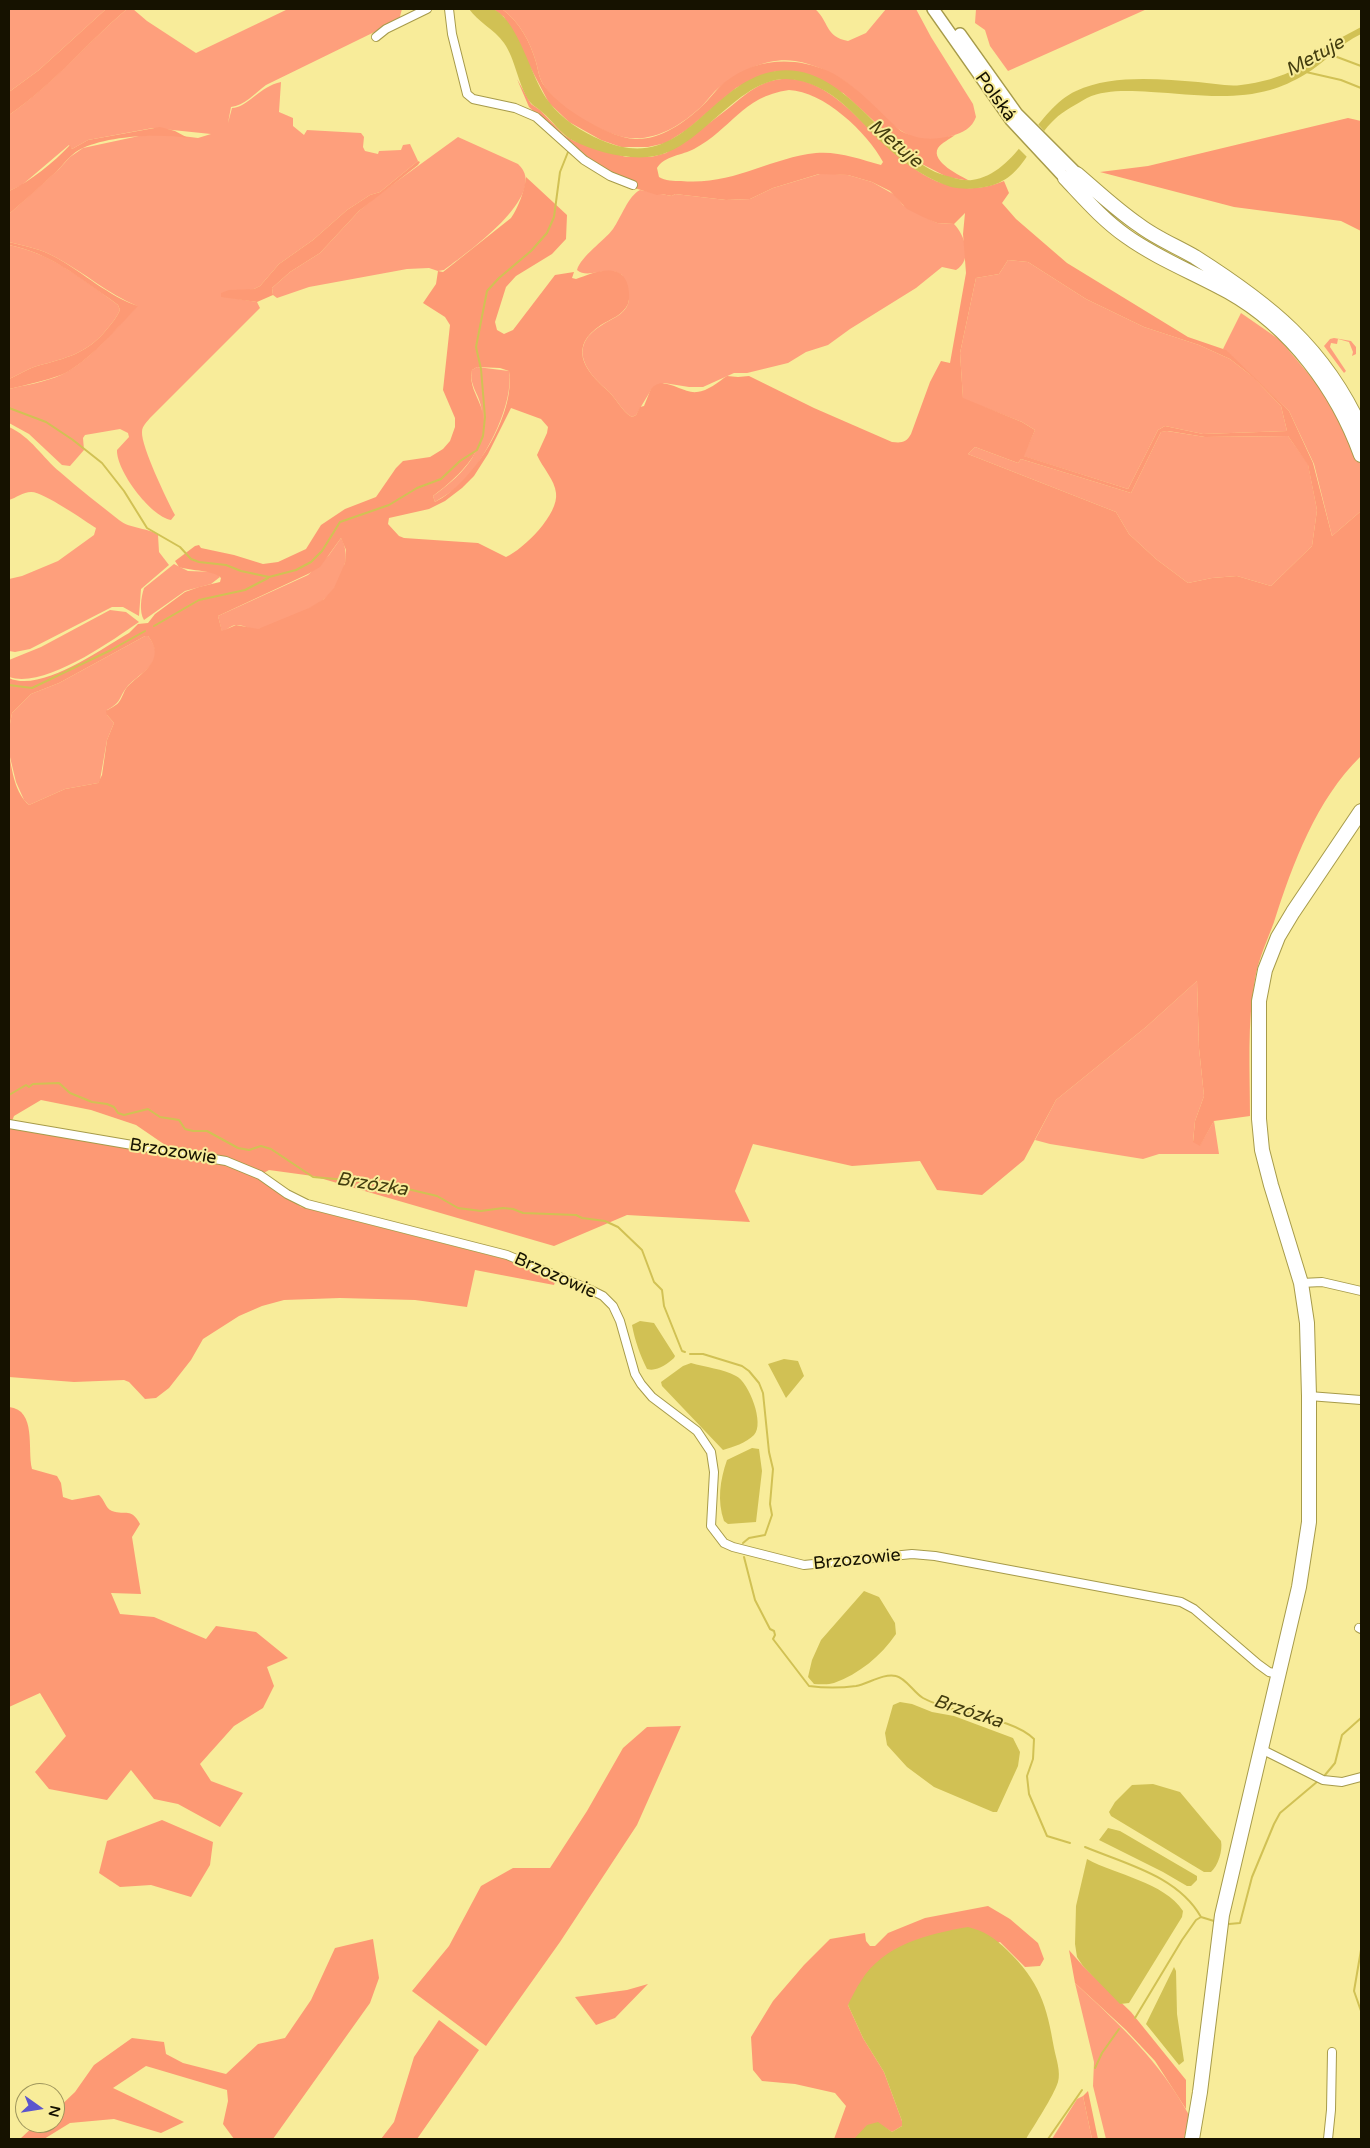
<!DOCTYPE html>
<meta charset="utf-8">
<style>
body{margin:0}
#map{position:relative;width:1370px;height:2148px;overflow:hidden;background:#f8ec9a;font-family:"Varela Round",sans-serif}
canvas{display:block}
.frame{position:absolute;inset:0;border:10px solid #161200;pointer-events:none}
.north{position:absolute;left:15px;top:2083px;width:50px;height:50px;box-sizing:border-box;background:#f8ec9a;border:1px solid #9e955c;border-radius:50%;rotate:103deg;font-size:14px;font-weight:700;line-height:20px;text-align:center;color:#161200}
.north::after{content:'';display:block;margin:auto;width:18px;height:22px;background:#5c55cd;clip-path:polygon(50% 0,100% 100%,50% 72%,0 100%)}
</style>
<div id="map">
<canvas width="1370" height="2148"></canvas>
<div class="frame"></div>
<div class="north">N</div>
</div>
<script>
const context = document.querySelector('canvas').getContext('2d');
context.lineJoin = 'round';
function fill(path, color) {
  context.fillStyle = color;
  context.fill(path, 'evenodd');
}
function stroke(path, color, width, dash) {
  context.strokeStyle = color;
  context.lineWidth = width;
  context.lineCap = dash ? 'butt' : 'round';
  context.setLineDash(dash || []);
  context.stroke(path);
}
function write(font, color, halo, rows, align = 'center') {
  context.font = font + ' "Varela Round",sans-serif';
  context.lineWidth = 4;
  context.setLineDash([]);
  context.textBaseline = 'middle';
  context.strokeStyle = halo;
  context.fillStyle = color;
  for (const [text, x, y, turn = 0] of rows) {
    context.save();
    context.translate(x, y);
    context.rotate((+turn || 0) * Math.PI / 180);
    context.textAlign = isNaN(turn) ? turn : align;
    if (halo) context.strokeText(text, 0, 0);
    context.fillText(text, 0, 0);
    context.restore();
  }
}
fill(new Path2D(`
 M9,9H106L39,70L9,92Z
 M127,9H133L147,21L196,53L288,9H402L399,20L266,85C255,93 244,106 231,107L228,123L232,108C247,108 260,86 281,82L279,112L293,118V126L304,135L307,130L361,133L364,137L363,147L365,151L378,154L379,151L401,150L403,145L410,144L418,161L380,192L370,195L347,210L313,240L279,264L260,286L254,289L221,296L257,302L260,308L150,418C147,422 142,426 142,432C141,446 167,500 175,515L171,520C150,516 116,470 117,450L129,437L128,433L120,429L85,435L83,438L84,450L70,466L62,465L29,434L9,423V389C26,385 45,382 61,375C90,361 115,329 137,306C108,294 85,273 57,258C42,249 25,246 9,242V214L59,169L70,157L83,148L139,136L166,134L198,138L211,134L153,128L88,140L72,149L69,145L22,185L9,191V115C52,85 87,43 127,9Z
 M502,9H815C829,21 825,37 848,41L866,33L886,9H916L931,37L973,104L976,117C972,128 963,133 951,136C944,138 936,141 929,140C895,139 872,101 847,83C831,72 814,64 795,61C771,57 744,69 725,83C715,89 709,99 701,107C678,128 648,146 616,135C590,126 558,108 543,84C539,78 538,69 536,62C530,42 520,22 502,9Z
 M976,9H1147L1008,71L990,46L985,30L975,23Z
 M458,137L518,164C552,194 464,255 444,270L438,271L429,268L407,269L309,287L277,298L273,295L272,288L290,272L320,253L359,211L378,195Z
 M823,173L848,175L872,182L895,195L903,205L937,223L954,224C965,235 973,260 956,270L942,267L916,288L850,329L828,345L806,352L788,363L747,373H734L703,387H689L664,383L651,390L636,415L632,417C621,411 616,397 606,389C583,369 569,345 602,325C611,319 624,315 628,304C631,296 624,283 622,275C606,264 589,280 577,270C581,256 604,241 613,229C621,218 628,196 640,190L672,196L675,194L726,200L750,199L773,188Z
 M9,245C49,253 77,275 110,299L118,305L120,310C117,317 112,323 107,329C87,354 66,358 37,366C27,369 18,375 9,379Z
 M1008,260L1028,262L1086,299L1144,327L1199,345L1230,359L1253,377L1281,406L1287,431L1203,434L1165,426L1158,430L1128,489L1023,456L1035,430L1022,422L963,399L960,353L976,278L999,274Z
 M1241,313L1280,340L1318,385L1342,421L1361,465V511L1332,536L1314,464L1289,411L1223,349Z
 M1334,338L1351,341L1356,347V354L1352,356L1353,352L1349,342L1338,339L1337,344L1331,343L1330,347L1346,371L1344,373L1324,346L1330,339Z
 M477,367L509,371C514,404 487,454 467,478C458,488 446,495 435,502L433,496C465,473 489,448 481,406C478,392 469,385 472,370Z
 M9,427C31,437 42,457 60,472C79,489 100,505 119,520C130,529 150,528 158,535L159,552L169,565L141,589L139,616L123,607H112L30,649L15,652L9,651V579L22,576L58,561L94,535L96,528C85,521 42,491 31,492C23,492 16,498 9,500Z
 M1167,431L1205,437L1288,436L1308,464L1317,510L1312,546L1271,586L1237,576L1212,578L1188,583L1156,559L1129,534L1116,512L968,454L975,447L1018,463L1021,459L1131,493L1161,432Z
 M341,538C353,557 340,588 323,600C310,610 275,625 259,629C251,631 244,624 236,625C232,625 226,630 222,632L218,616L308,575L329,555Z
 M174,564L188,571L215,572L220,577L211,584L185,591L144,620C139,612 141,597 144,588Z
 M110,610L126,612L139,622C110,642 44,689 9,677V660L41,647Z
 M145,636H148C169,662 140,672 127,687C118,698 123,701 107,710V715L114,723L107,740L100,780L98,783L65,789L29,805L24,800L16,782L9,753V729L12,713L31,694L59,683Z
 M1197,981L1199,1048L1204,1096L1195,1121L1193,1141L1200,1145L1214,1121L1219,1154H1159L1143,1159L1050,1144L1035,1140L1056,1100L1146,1027Z
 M1075,1983C1121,2026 1158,2059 1189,2115L1184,2139H1106L1093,2086L1094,2062Z
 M1083,2096L1092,2139H1052L1077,2099Z`), '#fe9f7c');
fill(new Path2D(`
 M106,9H127C87,43 53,85 9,115V92L39,70Z
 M493,9H502C520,22 530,42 536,62C538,69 539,78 543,84C555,102 577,116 596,126C608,132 622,138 635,139C660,140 684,123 701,107C710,99 716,89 725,82C755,58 794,56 828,71C856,84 878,111 901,131C921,141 934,140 955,135C950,139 941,143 938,148C930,162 961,176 970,181L947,177L920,163L843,93L777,71L760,76L736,88L688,129L666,143L648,147H621L601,140L569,122L549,103L504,17Z
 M517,79L531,104L540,110L564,135L574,141L626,157H651L666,153C686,139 706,126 725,111C738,101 750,89 765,83C854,50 895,225 1004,181L1009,193L1002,203L1016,219L1067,263L1188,337L1226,350L1289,411L1313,463L1332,536L1361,511V756C1316,800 1293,863 1274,922C1267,941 1258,960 1255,979C1247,1024 1250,1070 1250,1116L1214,1121L1200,1146L1193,1142L1195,1121L1204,1096L1199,1048L1197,981L1146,1027L1056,1100L1024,1160L982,1195L937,1190L920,1161L852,1166L753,1144L735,1191L750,1222L627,1215L554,1246L313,1176L269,1170L260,1175L301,1207L524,1264L556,1279L554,1285L475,1270L467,1307L415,1300L340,1298L284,1300L262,1306L239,1316L203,1339L191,1360L169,1388L156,1398L145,1399L129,1382L124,1380L74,1382L9,1377V753C12,771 15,793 29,805L65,789L98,783L102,775L107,740L114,723L107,715L106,711C110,708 116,706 119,702C123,697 124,689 129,685C144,671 166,659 148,636H145L59,683L31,694L12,713L9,729V678C41,693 101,649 129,633L138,624L148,623L155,614L185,592L199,587L220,582L221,578C214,570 191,571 179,567L175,561L195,546L199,545L201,548L234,555L263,564L278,562L306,549L321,525L345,509L376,497L396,468L403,461L430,457L443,449L450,441L455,427V418L443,390L450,325L445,317L423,303L436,284L438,271L443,272L511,218C518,208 525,190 526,177L567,215L566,239L552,254L516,276L506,287L495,322L497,330L504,334L513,330L555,275L574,272L572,278L576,279C592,273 622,260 628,286C629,292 630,298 628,304C623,315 611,319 601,325C569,346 583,369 606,389C616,397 621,411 632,417L636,415L640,407L644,406C646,401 648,396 650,391C661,372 681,394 697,392C708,391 718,382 727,376L738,377L749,376L814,408L892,442C901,443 906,443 911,434L930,382L941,361L950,363L966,273L963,234L965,213L954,224L937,223L923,217L907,209L890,191L872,182L848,175L819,174L773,188L750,199L726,200L675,194L672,196L661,194L657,195L609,180L529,107ZM789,90C823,91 867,132 883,162L881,165C860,159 838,151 816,153C769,158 732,186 681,181C674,181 665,181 659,177L657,168C664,156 683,155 694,149C732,129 741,97 789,90ZM1008,260L1028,262L1086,299L1144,327L1199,345L1230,359L1253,377L1281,406L1287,431L1203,434L1165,426L1158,430L1128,489L1024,456L1035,430L1022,422L963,398L960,353L976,278L999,274ZM477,367L500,368L509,371C516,415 473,483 435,502L433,496C460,476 494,444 481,407C476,393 469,385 472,370ZM511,408L541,419L548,427L547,433L537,455C542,467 555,480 556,493C559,514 524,549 506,557L478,543L404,538L399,536L388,524L389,518L429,509L445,501L462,488L474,476L488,454ZM1168,431L1205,437L1288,436L1308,465L1317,510L1312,546L1271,586L1237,576L1212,578L1188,583L1156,559L1129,534L1116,512L968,454L975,447L1018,463L1021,459L1131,493L1161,432ZM341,538L346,550L345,563L334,588L324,599L309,608L258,629L236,625L222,631L218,616L308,574L320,567ZM41,1100L91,1110L136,1125L174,1151L12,1121L14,1116Z
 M1348,118L1361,121V231L1341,221L1234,207L1100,172L1148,166Z
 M160,127L175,131L188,138C159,133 104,136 79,150C70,155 64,164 57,171C41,186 25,200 9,214V191C31,181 53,163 70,145L72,149L88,140Z
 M418,161L420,162L418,165L359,211L320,253L290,272L272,288L273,295L257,302L221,297V293L229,290L254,289L260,286L279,264L313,240L347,210L370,195L380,192Z
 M9,242C25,246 42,249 57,258C84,273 108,296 138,306C118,327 87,364 61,375C44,381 26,385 9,389V379C18,375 27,369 37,366C66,358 87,354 107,329C112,323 117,317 120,310L118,305L110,299C77,276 49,253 9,245Z
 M9,1407C37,1410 27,1449 32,1469L57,1476L61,1483L63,1497L72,1500L99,1495C105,1500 105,1508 112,1511C126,1516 131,1507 140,1524L132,1537L141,1594L111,1593L120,1614L154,1617L206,1639L216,1626L256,1632L288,1658L267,1667L274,1686L263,1708L234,1726L200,1764L211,1781L243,1793L220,1827L178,1804L154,1799L131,1770L107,1800L49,1789L35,1772L66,1736L40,1693L9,1707Z
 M681,1726L637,1825L560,1942L486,2046L412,1991L449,1946L481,1886L513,1868H550L587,1811L623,1748L647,1727Z
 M162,1820L213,1842L210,1865L191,1897L151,1885L120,1887L99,1873L107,1841Z
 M988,1906L1010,1919L1038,1943L1044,1959L1040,1966L1025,1967L1000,1942L848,2005L863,2038L884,2072L902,2121V2126L892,2132L884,2127L854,2139H834L846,2106L835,2093L795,2084L762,2081L753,2070L751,2037L773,2001L804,1965L830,1939L865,1933L866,1941L870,1946H875L888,1933L925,1918Z
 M373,1939L379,1978L370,2003L273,2139H234L223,2124L228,2101L227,2090L146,2066L113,2088L184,2122L161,2133L114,2119L70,2123L44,2139H20L37,2123H55V2111L75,2092L94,2065L132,2038L164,2042L166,2054L183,2063L226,2074L258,2044L285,2038L311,2000L335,1948Z
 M1069,1950L1083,1966L1131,2012L1186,2080V2109L1155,2061L1126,2030L1075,1983Z
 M648,1984L615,2018L596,2025L575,1997L627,1990Z
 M439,2020L479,2050L417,2139H381L394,2122L414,2057Z
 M1088,2091L1098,2139H1092L1083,2096Z`), '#fd9974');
fill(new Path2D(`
 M469,9C476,9 488,7 495,10C520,24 531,79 549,102C562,119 582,132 601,140C685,177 708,81 776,71C850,61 889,165 951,177C957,179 966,181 972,180C1018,174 1036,109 1076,91C1112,74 1160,79 1198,82C1212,83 1228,87 1241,85C1260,83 1281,77 1298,68C1310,61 1320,50 1333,42C1342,37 1352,32 1361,27V34C1339,44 1325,63 1304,75C1294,81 1281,87 1270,90C1232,101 1189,94 1151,92C1130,91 1106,89 1087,98C1077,104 1063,111 1055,119C1027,145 1024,184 978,188C969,189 960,189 951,187C929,180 908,166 891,151C859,123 834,81 786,79C757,79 733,104 712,121C698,133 685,145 668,152C642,164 599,154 574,141C561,135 553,121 542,112C538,108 533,106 530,102C517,83 516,60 504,43C494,29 478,22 469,9Z
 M640,1321L654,1323L675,1356L674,1358C667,1364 657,1372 647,1369C640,1355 635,1341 632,1325Z
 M784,1359L798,1361L804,1376L786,1398L768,1364Z
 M691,1363C705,1367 723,1369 736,1376C749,1382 765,1424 754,1435C746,1443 733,1447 723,1450L662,1386L661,1382L683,1366Z
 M752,1448L759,1449L762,1471L756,1522L728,1524L724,1521C717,1501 720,1480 727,1460Z
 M864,1591L879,1597L895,1623L896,1634C881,1656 859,1674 834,1683C828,1685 820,1684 814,1684L808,1677L812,1660L821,1640Z
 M900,1702L912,1704L932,1712L954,1716L1013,1738L1020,1752L1018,1766L997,1812H993L934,1787L907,1767L887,1745L885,1733L893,1705Z
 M1153,1784L1180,1792L1221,1841C1223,1850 1218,1866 1211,1872H1204L1111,1816L1109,1812L1115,1802L1132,1785Z
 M1108,1828L1120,1831L1197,1876V1880L1191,1886H1187L1163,1872L1099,1840Z
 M1087,1859C1116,1875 1164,1882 1183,1911L1182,1917L1129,2003L1120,2004L1083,1966L1077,1957L1075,1944L1076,1906Z
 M968,1927C984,1931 995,1938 1007,1950C1039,1981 1047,2005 1054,2048C1056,2058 1061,2072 1058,2082C1053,2097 1035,2124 1026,2139H913L907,2138L854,2139L867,2125L878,2122L892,2132L902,2126V2121L884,2072L863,2038L848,2005C852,1997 856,1988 861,1981C884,1944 928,1934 968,1927Z
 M1174,1967L1176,1971L1177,2014L1184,2061L1179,2065L1146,2024Z`), '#d1c154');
fill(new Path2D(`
 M1037,123L1046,133L1029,159L1017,147Z`), '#f8ec9a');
stroke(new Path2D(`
 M1329,54L1361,66
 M1306,72L1341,80L1361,88
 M9,408L46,422L73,440L102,463L124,491L147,528L180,547L191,559L199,562L226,565L241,571L269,577L296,570L311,562L322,551L340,522L389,505L417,488L441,479L460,461L477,450L483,436L485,417L481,369L476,347L487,291L499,278L531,251L547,233L554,217L560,172L568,152
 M154,626L199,600L245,590L268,578
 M9,685L32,688L111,650L145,631
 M9,1095L26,1085L29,1087L33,1084L59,1083L70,1093L92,1102L107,1104L114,1107L118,1113L124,1115L148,1109L160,1117L179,1120L185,1129L193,1131H207L238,1148L249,1150L261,1146L271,1149L313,1177L381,1183L385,1186H395L437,1196L458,1208L481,1211L503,1208L513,1209L523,1213L576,1215L582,1218L605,1221L618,1227L642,1250L654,1282L662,1290L664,1306L682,1351L685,1352
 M690,1354H703L742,1366L749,1371L759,1383L763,1393L769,1452L773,1469L770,1504L772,1515L765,1535L749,1538L743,1543
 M744,1557L755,1600L770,1629L774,1631L775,1635L773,1639L809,1686C824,1688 841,1688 856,1686C868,1684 883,1673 896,1676C906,1678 914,1693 923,1698C954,1715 1011,1716 1034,1739L1033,1759L1027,1776L1029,1794L1047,1836L1070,1843
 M1325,1775L1335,1763L1342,1735L1361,1718
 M1085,1847C1126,1864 1178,1876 1201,1917
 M1201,1917L1214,1921
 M1229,1924L1240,1923L1252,1877L1274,1824L1280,1813L1318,1781
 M1361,1950L1354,1991L1361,2011
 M1135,2018L1182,1940L1196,1920L1201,1917
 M1095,2068L1102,2053L1119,2029
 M1048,2139L1082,2090`), '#d1c154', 2);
const street = new Path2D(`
 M449,9L452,34L467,94L473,99L515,108L536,117L584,160L610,176L633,185
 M376,37L386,29L427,9
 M9,1124L226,1161L260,1175L287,1194L307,1204L507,1255L591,1290L603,1296L613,1306L620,1321L635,1374L641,1384L652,1397L697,1431L711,1452L714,1472L711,1526L724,1543L733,1547L804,1565L912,1554L935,1556L1181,1602L1194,1609L1258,1664L1269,1672L1278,1674
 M1301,1283L1322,1282L1361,1291
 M1309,1396L1361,1400
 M1359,1628L1361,1629
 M1261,1749L1323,1780L1342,1782L1361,1777
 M1328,2139L1331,2110L1332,2052`);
const primary = new Path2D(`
 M933,9L1011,120L1065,178
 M960,34L1017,114L1077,174`);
const highway = new Path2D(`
 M1077,174C1097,191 1117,210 1139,225C1156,238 1176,246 1195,257C1269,304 1324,347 1361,429
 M1065,178C1084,198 1103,220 1126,236C1158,259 1195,273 1229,292C1291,327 1337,389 1361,455
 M1192,2139L1200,2092L1222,1915L1299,1587L1309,1522V1396L1307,1323L1301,1283L1271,1185L1262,1150L1259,1119V1001L1265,970L1278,937L1293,912L1361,811`);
stroke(street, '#a79b4a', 10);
stroke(primary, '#a79b4a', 14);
stroke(highway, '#a79b4a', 16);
stroke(street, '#fff', 8);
stroke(primary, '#fff', 11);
stroke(highway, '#fff', 14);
write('18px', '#161200', '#f8ec9a', [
 ["Polská",995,97,54],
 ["Brzozowie",173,1152,9],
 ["Brzozowie",555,1276,24],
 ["Brzozowie",857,1560,-6]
]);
write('italic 19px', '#433d0f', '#f8ec9a', [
 ["Metuje",1315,57,-29],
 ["Metuje",895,144,40],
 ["Brzózka",372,1185,9],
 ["Brzózka",968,1712,18]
]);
</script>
